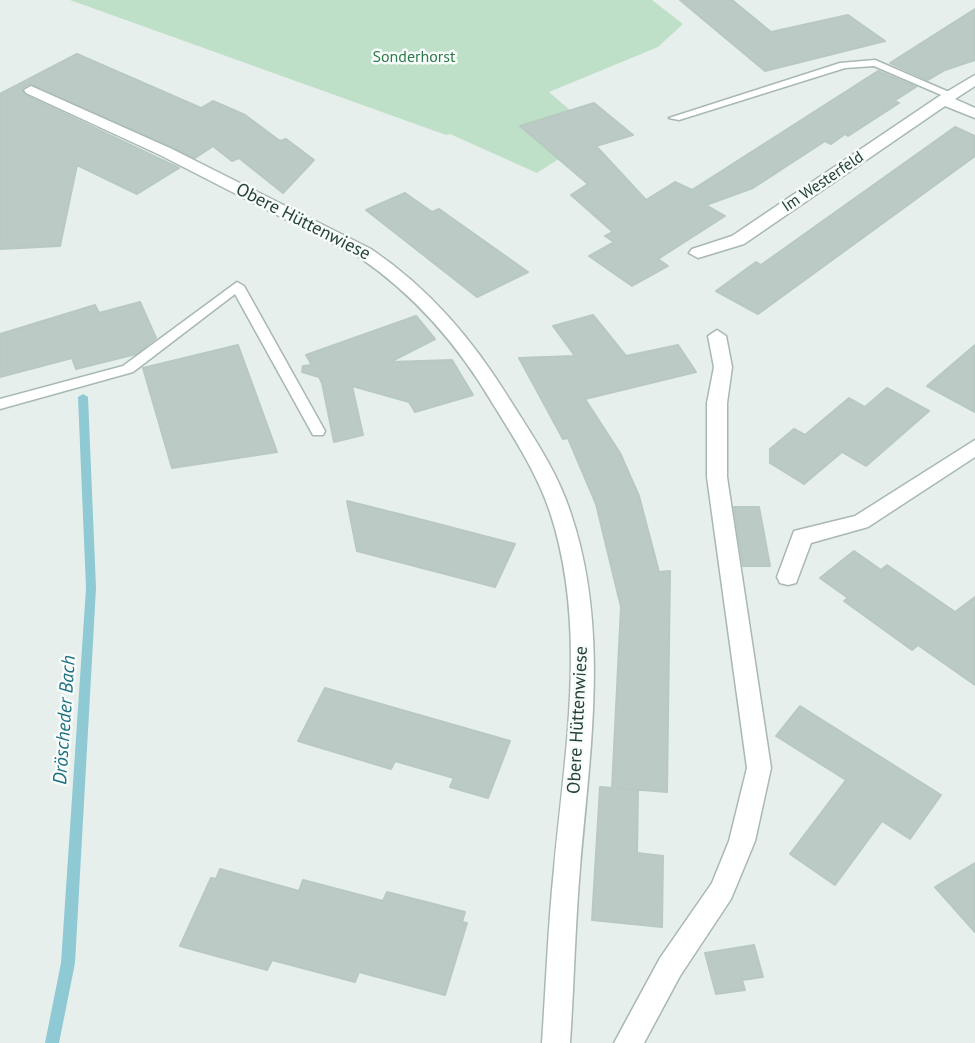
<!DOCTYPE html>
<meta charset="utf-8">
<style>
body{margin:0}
canvas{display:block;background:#e6efeb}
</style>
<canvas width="975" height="1043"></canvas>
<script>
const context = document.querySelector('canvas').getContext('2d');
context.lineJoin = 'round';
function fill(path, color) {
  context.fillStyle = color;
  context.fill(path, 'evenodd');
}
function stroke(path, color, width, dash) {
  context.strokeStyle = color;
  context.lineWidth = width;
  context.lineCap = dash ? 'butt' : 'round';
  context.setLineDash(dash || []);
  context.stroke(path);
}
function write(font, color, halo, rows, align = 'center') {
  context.font = font + ' "PT Sans",sans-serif';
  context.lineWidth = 5;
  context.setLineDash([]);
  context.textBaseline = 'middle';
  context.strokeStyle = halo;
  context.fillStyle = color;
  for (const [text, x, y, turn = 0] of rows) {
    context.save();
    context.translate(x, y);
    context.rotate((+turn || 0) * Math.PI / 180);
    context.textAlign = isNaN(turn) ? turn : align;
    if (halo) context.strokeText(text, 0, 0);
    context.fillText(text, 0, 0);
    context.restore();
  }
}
fill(new Path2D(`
 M70,0H652L683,24L658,47L549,92L572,112L591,138L537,173L450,134L446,135Z`), '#bfe0c8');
fill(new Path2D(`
 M83,394L88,397L96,588L75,963L59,1043H45L61,963L86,588L78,397Z`), '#8ec9d4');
const building = new Path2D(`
 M680,0H732L771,32L848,15L885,41L765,71Z
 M975,9V60L945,70L928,80L890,63Z
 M77,54L201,108L213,101L245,115L280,141L286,139L314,160L283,193L239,158L232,161L213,146L195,158L30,84L21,89L25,95L179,168L137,194L77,165L60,246L0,249V94Z
 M878,71L916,87L894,101L899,103L848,136L845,134L831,144L825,141L753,188L706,205L725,216L658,259L668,266L632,286L589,256L614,242L605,236L613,232L571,195L588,184L520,126L594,103L633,135L596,146L646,200L675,182L692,190Z
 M955,127L975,136V156L758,314L716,291L756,262L761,265Z
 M405,193L432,212L439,209L528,272L477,297L366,210Z
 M140,302L156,338L136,354L76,369L72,358L0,377V334L95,305L99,313Z
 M593,315L626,356L678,345L696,372L585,399L620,453L639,496L659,572L670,571L667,792L617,788L638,790L637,853L663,856L662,927L592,920L600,787L612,788L621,607L596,504L568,438L563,439L519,358L575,356L553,326Z
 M416,316L435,339L390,362L452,360L473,395L415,412L409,402L352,386L363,435L334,442L322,383L319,377L302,372L303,366L312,365L306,355Z
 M238,345L277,452L172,468L143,368Z
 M975,345V412L927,386Z
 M887,388L929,411L866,466L842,452L804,484L770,463V449L794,429L805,435L849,398L865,407Z
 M347,501L423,520L515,544L495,587L357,551Z
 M734,507H759L770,566H743Z
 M854,551L881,570L887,565L955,612L975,597V685L918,645L912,650L844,601L848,598L820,578Z
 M325,688L510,741L488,798L450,787L454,778L395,761L391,769L298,741Z
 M800,706L941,795L910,839L882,821L835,885L790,854L846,780L776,736Z
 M975,863V932L935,887Z
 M220,869L299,891L303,880L383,901L387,892L465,912L462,922L467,923L445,995L359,972L355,982L272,960L267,970L180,946L211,878L216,879Z
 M754,945L763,977L742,980L745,990L716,994L705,953Z`);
fill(building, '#bbcac4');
stroke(building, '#b8c9c2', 2);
const service = new Path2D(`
 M875,60L956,95L946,97L874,66L845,68L679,120L669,118L840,63Z
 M237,282L244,286L325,431L323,435H313L235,294L133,372L0,409V399L123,366Z`);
const minor = new Path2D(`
 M975,75V86L955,99L975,108V118L945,106L744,244L698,258L689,253L692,249L732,236L938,97Z
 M31,86L172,149L371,249C430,289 473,340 510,400C532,435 557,471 570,511C610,627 590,749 580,868C575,926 574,985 570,1043H542C546,985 548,927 554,869C565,750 588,628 550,512C537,473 514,438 493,404C458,345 416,296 359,257L160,155L26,93L24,90Z
 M717,330L726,336L732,367L727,403V477L771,768L755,841L731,899L680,976L644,1043H614L660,958L712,883L729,841L747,768L707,477V403L714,367L708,336Z
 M975,440V457L868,527L811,543L796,583L788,585L780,583L777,577L794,531L855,516Z`);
stroke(service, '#a8b8b2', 3);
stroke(minor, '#a8b8b2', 3);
fill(service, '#fff');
fill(minor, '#fff');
write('16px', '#2d7a4b', '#f7fbf9', [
 ["Sonderhorst",414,57]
]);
write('16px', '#24423a', '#f7fbf9', [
 ["Im Westerfeld",823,182,-34]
]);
write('18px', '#24423a', '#f7fbf9', [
 ["Obere Hüttenwiese",303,222,27],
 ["Obere Hüttenwiese",578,720,-87]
]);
write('italic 19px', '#1c6f80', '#f7fbf9', [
 ["Dröscheder Bach",65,720,-86]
]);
</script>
